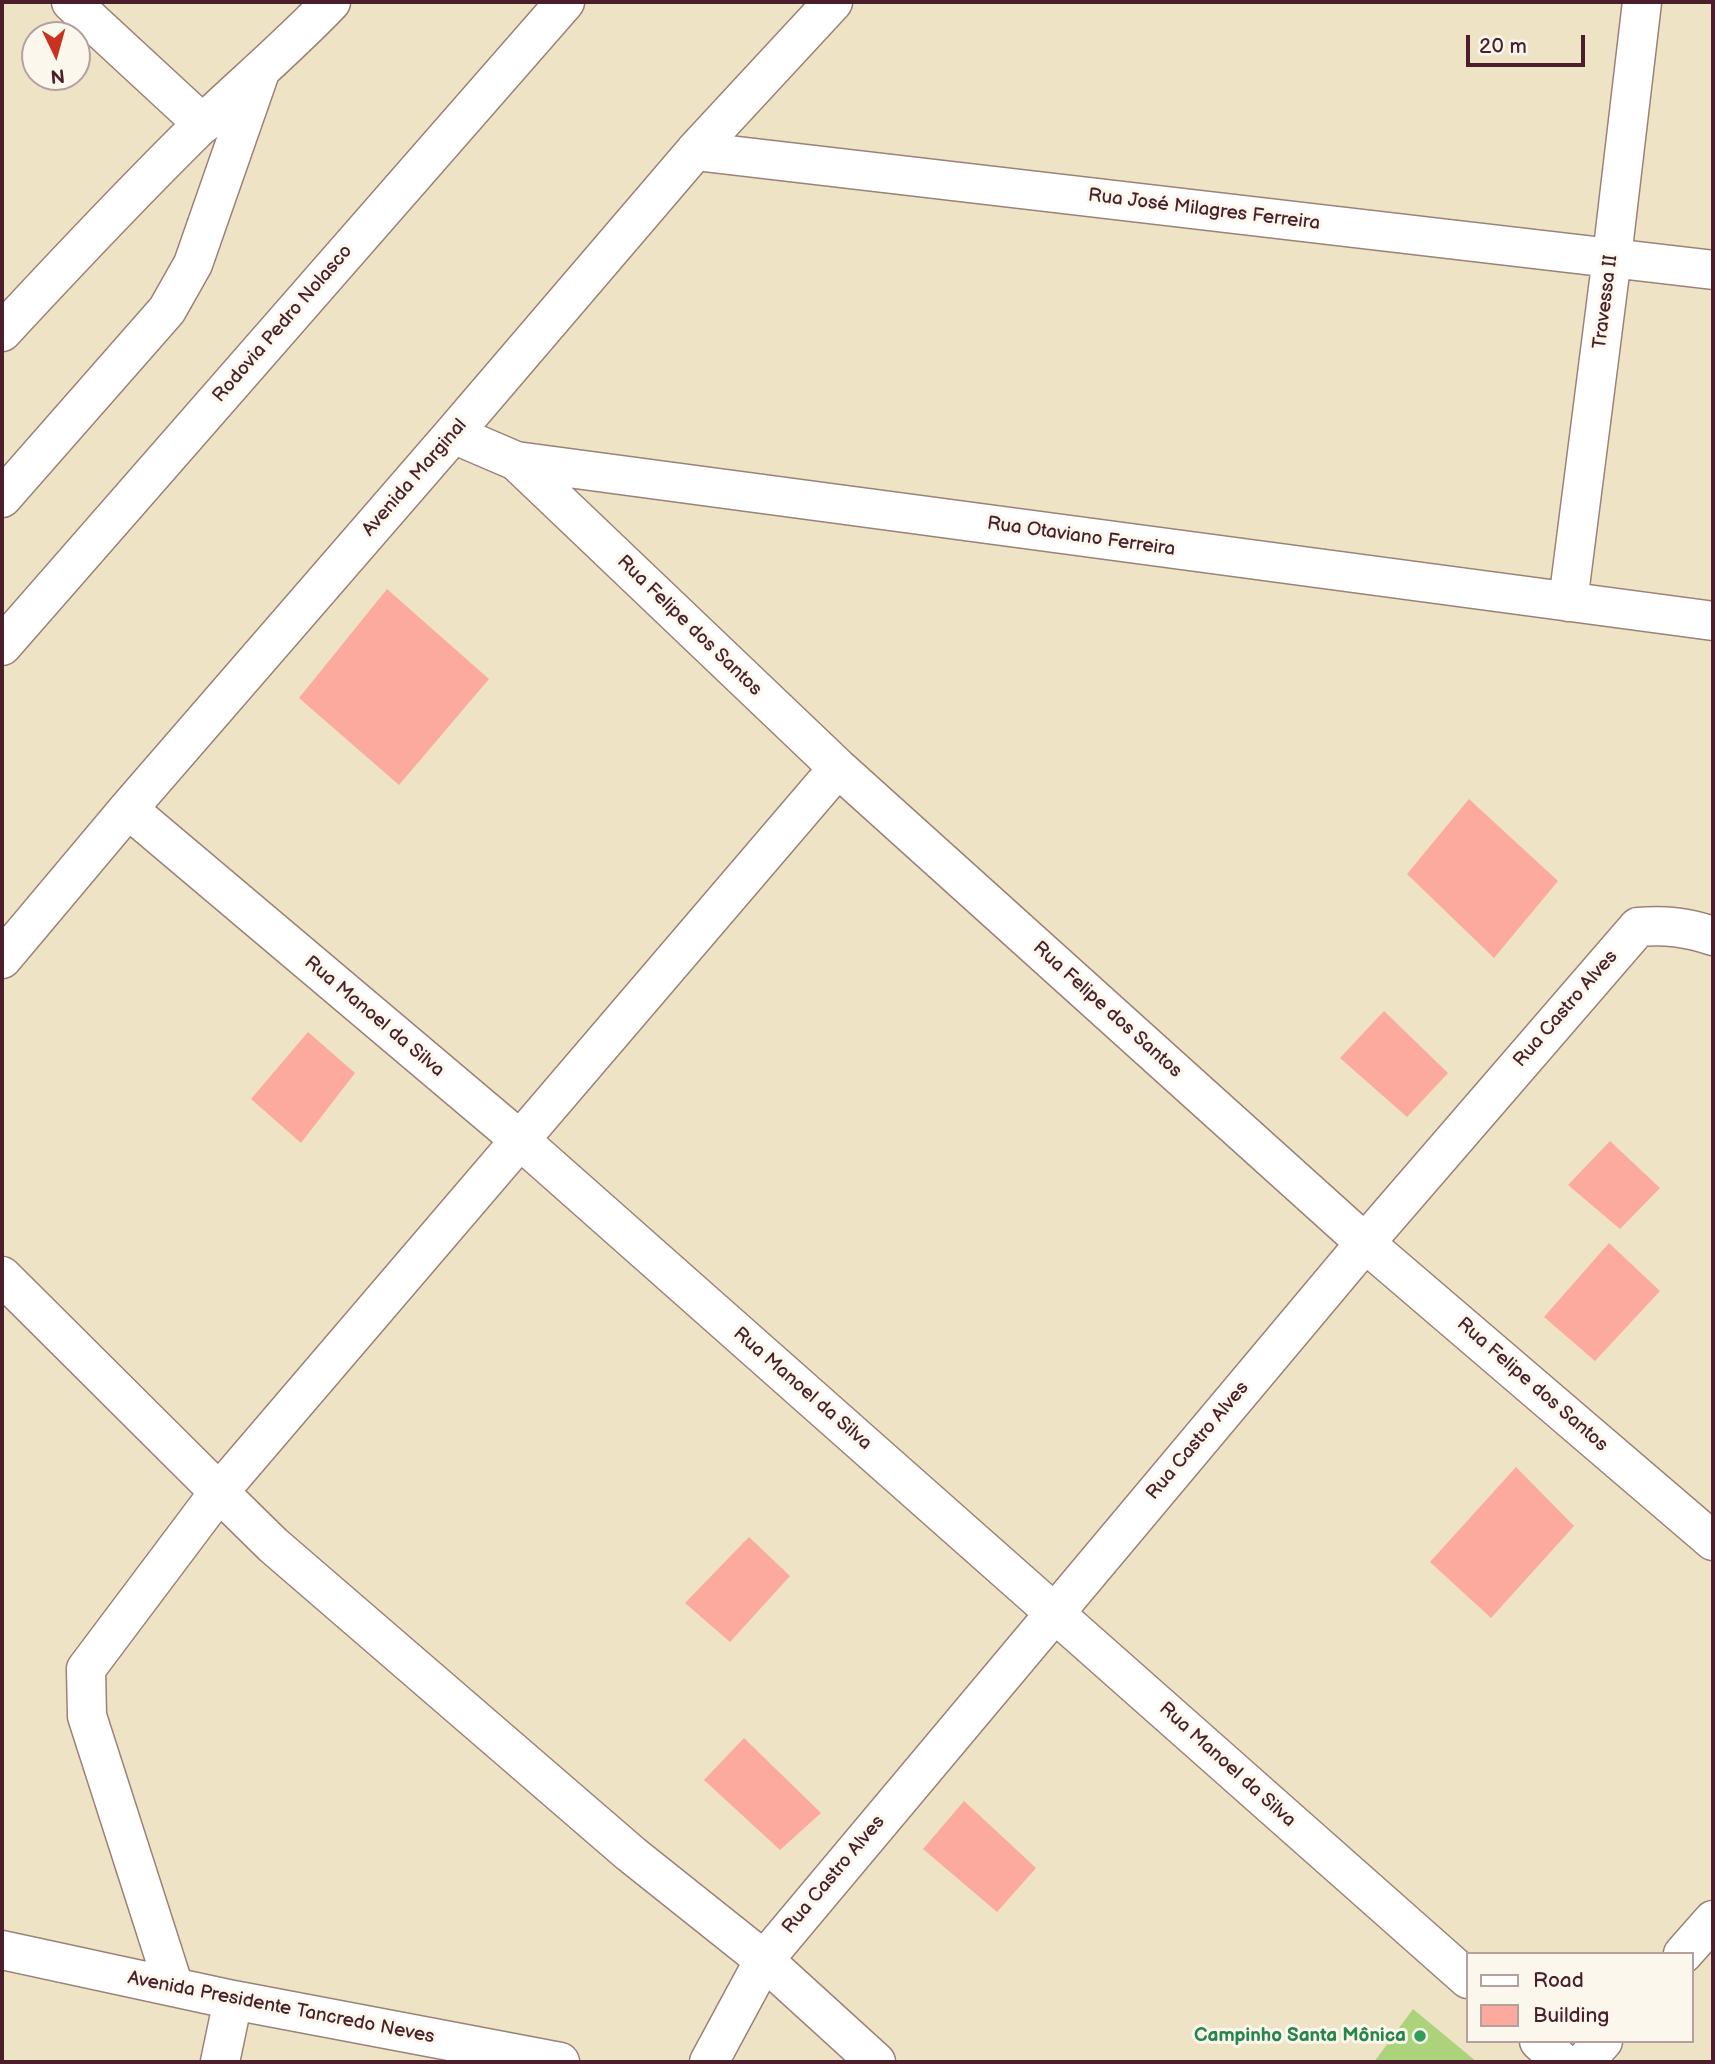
<!DOCTYPE html>
<meta charset="utf-8">
<style>
body{margin:0}
#map{position:relative;width:1715px;height:2064px;overflow:hidden;background:#efe3c5;font-family:"Balsamiq Sans",sans-serif}
canvas{display:block}
.frame{position:absolute;inset:0;border:4px solid #4a1f2b;pointer-events:none}
.legend{position:absolute;left:1466px;top:1952px;width:228px;height:91px;box-sizing:border-box;background:#fbf7ec;border:2px solid #b4a19f;margin:0;padding:9px 12px;list-style:none;font-size:21px;color:#4a1f2b}
.legend li{display:flex;align-items:center;gap:14px;height:35px}
.legend b{width:35px;border:2px solid #b4a19f}
.north{position:absolute;left:21px;top:21px;width:70px;height:70px;box-sizing:border-box;background:#fbf7ec;border:2px solid #b4a19f;border-radius:50%;rotate:175deg;font-size:19px;font-weight:700;line-height:28px;text-align:center;color:#4a1f2b}
.north::after{content:'';display:block;margin:auto;width:24px;height:32px;background:#c8321e;clip-path:polygon(50% 0,100% 100%,50% 72%,0 100%)}
.scale{position:absolute;left:1466px;top:35px;width:119px;height:32px;box-sizing:border-box;border:4px solid #4a1f2b;border-top:0;padding-left:9px;font-size:21px;line-height:24px;white-space:nowrap;color:#4a1f2b;-webkit-text-stroke:5px #fbf7ec;paint-order:stroke}
</style>
<div id="map">
<canvas width="1715" height="2064"></canvas>
<div class="frame"></div>
<ul class="legend">
<li><b style="height:9px;background:#fff"></b>Road</li>
<li><b style="height:19px;background:#fcaa9e"></b>Building</li>
</ul>
<div class="north">N</div>
<div class="scale">20 m</div>
</div>
<script>
const context = document.querySelector('canvas').getContext('2d');
context.lineJoin = 'round';
function fill(path, color) {
  context.fillStyle = color;
  context.fill(path, 'evenodd');
}
function stroke(path, color, width, dash) {
  context.strokeStyle = color;
  context.lineWidth = width;
  context.lineCap = dash ? 'butt' : 'round';
  context.setLineDash(dash || []);
  context.stroke(path);
}
function write(font, color, halo, rows, align = 'center') {
  context.font = font + ' "Balsamiq Sans",sans-serif';
  context.lineWidth = 6;
  context.setLineDash([]);
  context.textBaseline = 'middle';
  context.strokeStyle = halo;
  context.fillStyle = color;
  for (const [text, x, y, turn = 0] of rows) {
    context.save();
    context.translate(x, y);
    context.rotate((+turn || 0) * Math.PI / 180);
    context.textAlign = isNaN(turn) ? turn : align;
    if (halo) context.strokeText(text, 0, 0);
    context.fillText(text, 0, 0);
    context.restore();
  }
}
fill(new Path2D(`
 M1413,2009L1477,2062H1374Z`), '#add27c');
fill(new Path2D(`
 M387,589L489,679L399,785L299,698Z
 M1469,799L1558,881L1494,958L1407,874Z
 M1384,1011L1448,1073L1407,1117L1340,1058Z
 M308,1032L355,1073L301,1143L251,1099Z
 M1610,1141L1660,1188L1620,1229L1568,1185Z
 M1609,1243L1660,1291L1595,1361L1544,1317Z
 M1516,1467L1574,1526L1491,1618L1430,1562Z
 M749,1537L790,1576L730,1642L685,1603Z
 M744,1738L821,1813L780,1850L704,1780Z
 M964,1801L1036,1868L997,1912L923,1849Z`), '#fcaa9e');
const minor = new Path2D(`
 M71,2L203,124
 M695,151L1713,270
 M2,332C67,262 131,194 199,127C243,85 289,46 331,2
 M453,434L516,461L1713,621
 M516,461L838,768L1365,1243L1713,1541
 M2,498L167,310L193,264L260,72
 M1568,602L1612,257L1642,2
 M128,809L520,1140L1468,1979
 M2,959L128,809L453,434L695,151L833,2
 M2,1276L219,1492L838,768
 M2,1950L233,2000L560,2062
 M1683,1954L1713,1920
 M174,1987L87,1716L86,1669L219,1492L273,1545L631,1854L764,1960L876,2062
 M1539,2041L1562,2062
 M220,2062L233,2000
 M709,2062L764,1960L1365,1243L1638,927C1666,925 1686,927 1713,936
 M1584,2062L1603,2041`);
const highway = new Path2D(`
 M2,646L565,2`);
stroke(minor, '#9c8178', 41);
stroke(highway, '#9c8178', 41);
stroke(minor, '#fff', 38);
stroke(highway, '#fff', 38);
for (const [x, y, r, color] of [
 [1420,2036,7,"#2e9e5b"]
]) {
  const dot = new Path2D();
  dot.arc(x, y, r, 0, 2 * Math.PI);
  context.fillStyle = color;
  context.fill(dot);
  stroke(dot, '#fbf7ec', 2.5);
}
write('19px', '#4a1f2b', '#fbf7ec', [
 ["Rua José Milagres Ferreira",1204,210,7],
 ["Travessa II",1606,302,-83],
 ["Rodovia Pedro Nolasco",283,324,-49],
 ["Avenida Marginal",415,478,-49],
 ["Rua Otaviano Ferreira",1081,537,8],
 ["Rua Felipe dos Santos",689,626,44],
 ["Rua Castro Alves",1566,1009,-49],
 ["Rua Felipe dos Santos",1107,1010,42],
 ["Rua Manoel da Silva",374,1017,40],
 ["Rua Felipe dos Santos",1532,1385,41],
 ["Rua Manoel da Silva",802,1389,41],
 ["Rua Castro Alves",1198,1441,-50],
 ["Rua Manoel da Silva",1227,1765,42],
 ["Rua Castro Alves",834,1875,-50],
 ["Avenida Presidente Tancredo Neves",281,2008,11]
]);
write('bold 19px', '#27864d', '#fbf7ec', [
 ["Campinho Santa Mônica",1406,2036]
], 'right');
</script>
